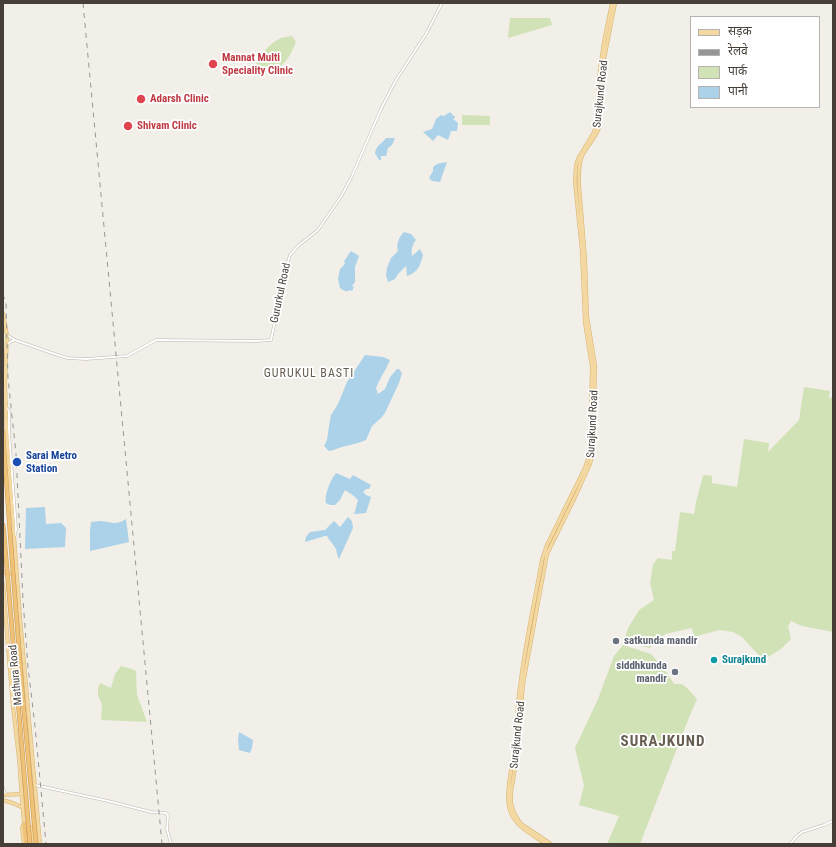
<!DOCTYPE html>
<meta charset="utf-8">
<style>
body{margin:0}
#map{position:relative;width:836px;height:847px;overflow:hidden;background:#f2efe9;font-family:"Roboto Condensed","Noto Sans Devanagari",sans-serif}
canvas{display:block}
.frame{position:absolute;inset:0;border:4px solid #453f38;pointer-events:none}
.legend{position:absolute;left:690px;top:16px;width:130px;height:92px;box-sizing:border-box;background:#fff;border:1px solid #b5b2af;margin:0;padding:5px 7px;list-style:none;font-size:12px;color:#453f38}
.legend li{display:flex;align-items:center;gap:8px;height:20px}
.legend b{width:20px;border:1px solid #b5b2af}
</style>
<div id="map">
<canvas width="836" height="847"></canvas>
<div class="frame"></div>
<ul class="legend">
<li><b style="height:5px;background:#f3d8a1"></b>सड़क</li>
<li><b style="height:5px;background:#969696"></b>रेलवे</li>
<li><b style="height:11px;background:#d0e2b6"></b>पार्क</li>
<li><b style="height:11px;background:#abd2e8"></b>पानी</li>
</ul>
</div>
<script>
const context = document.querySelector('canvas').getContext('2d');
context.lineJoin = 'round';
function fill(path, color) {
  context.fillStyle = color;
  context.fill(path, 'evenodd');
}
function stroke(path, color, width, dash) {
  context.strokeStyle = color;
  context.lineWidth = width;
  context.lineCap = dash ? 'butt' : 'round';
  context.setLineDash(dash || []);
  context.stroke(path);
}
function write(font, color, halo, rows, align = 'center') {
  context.font = font + ' "Roboto Condensed",sans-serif';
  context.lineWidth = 3.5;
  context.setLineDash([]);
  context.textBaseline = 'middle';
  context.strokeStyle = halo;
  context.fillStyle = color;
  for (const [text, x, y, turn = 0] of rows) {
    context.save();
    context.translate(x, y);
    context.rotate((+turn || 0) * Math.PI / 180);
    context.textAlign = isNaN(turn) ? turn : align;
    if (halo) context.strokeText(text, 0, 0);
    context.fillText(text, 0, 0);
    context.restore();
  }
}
fill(new Path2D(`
 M510,18H550L552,25L508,38Z
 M292,36L296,42C291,54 283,72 268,69C263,69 260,68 256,64C260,55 269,44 279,39C282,37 288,37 292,36Z
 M462,115L490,116V125H462Z
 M804,387L830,391L829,399L833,396V632L802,626L791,621L788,626L789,630L791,639L781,649L763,660L742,637L733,632L719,630L694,637L692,628L665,634L650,648L632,644L625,637L628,628L639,610L654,600L650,583L653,564L658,558L672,560V551H675L680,512L694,514L696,502L703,475L712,476V483L737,487L744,439L769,443L768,452L799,420Z
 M623,645L651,654L665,670L674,684H682L687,688L697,699L690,715L640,844H607L619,816L579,805L584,786L575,748L598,699L614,656Z
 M121,666L132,669L136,671L137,695L147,722L101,720L102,704L98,696V688L100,683L111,688L115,674Z`), '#d0e2b6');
fill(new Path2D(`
 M450,112L455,117V118L453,119L458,123L457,131H451L448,140L438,135L433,141L423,132L432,129L436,119L441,115L444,116Z
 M386,138H395L392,145L388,148L386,156H381V160H379L375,153C377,144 381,145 386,138Z
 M447,162L440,182L432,181L429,178L433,171V167L437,164Z
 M404,232L411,234L416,240C412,245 411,249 412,256L420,249L423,255C420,266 418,272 407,276L406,266L398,274L395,279L388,282L386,275L387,268L391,258L398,251C396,244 399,237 404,232Z
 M351,251L359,256L355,267V282L352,286L354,287L352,291L350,290C347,293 343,290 340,288L338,279L340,269L343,266L345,263L344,261C347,258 348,254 351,251Z
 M365,355L383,357L390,360C386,370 380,378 376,388L378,394L385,389L390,377L397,369H399L402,373L399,383L385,413L381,418L372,426L366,440C359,443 353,444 346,446C340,447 335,450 329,451L324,446L327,440L329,426L331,415L338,404L347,382Z
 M336,473L350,479L353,475L371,485L369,489H366L363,492L366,495L371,497L366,513L354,514L355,511L358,500L354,496L345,490L340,500L335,505H330L326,503C324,495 331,479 336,473Z
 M45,507L46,524L61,523L66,528L65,547L25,549L26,508Z
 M348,517L352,521L353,528L339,559C337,556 337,552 336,549C334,545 329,540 327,536H325L305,542L306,537L310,532L325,530L334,521L340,527Z
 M126,519L129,542L90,551V532L91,522C94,522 98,521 101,521C113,522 114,526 126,519Z
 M239,732L253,740L252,748L250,753L239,750L238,739Z`), '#abd2e8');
const minor = new Path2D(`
 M7,335L15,340L49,352L67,358L86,359L127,356L156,340L256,341L271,340L286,268L290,255L299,245L318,230L342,195L352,176L365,146L381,109L396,80L426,34L442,3
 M7,345L10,342L15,340
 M7,408L9,411V432L16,529L15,535L14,536
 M35,785L108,801L151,812L166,813L168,815L167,829L171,844
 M3,787L5,794
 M790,844L797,836L802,832L824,825L833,821`);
const major = new Path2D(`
 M3,313L7,335L5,385L7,440L20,618L40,844
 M3,572L9,574L14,572
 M3,584L13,707L19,758L24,824L22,828L24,844
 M3,795L22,794
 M3,800L15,804L23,808
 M31,827L34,844
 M546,844C532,834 515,827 510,810C505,796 512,767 514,752C517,728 517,704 521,680C526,640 535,600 542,560L547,545L585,468L590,453L592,367L585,322L582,251L575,182L576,165L579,157L593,134L596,127L600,69L604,42L612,3
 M551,844L521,824L514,813L511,803V792L517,756L523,684L547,554L575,497L590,464L593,452L595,366L587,316L585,259L579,185C579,176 578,165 582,156C587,145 597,137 600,125L603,64L615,3`);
const highway = new Path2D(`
 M3,432L10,533
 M3,525L4,534
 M24,824L26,844`);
stroke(minor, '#bdb6ac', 3);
stroke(major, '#d7b472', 4);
stroke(highway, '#cc9649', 4.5);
stroke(minor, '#fff', 2);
stroke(major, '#f3d8a1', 3);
stroke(highway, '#eec278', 3.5);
stroke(new Path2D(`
 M83,3L162,844
 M3,294L6,304L8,378L16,454L23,600L28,667L35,726L46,844`), '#969696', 1, [5, 5]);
const highwayBridge = new Path2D(`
 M10,533L22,689L36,844
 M4,534L30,844`);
stroke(highwayBridge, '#cc9649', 4.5, []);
stroke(highwayBridge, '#eec278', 3.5);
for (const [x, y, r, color] of [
 [213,64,5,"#e0444e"],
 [141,99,5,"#e0444e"],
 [128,126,5,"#e0444e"],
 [17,462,5,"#1a4fb4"],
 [616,641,4,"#6b7280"],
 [714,660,4,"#0f9aa8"],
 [675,672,4,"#6b7280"]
]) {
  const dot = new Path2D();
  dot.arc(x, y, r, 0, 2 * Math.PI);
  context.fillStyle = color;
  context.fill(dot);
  stroke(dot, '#fff', 1.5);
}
write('bold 11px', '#be3a42', '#fff', [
 ["Mannat Multi",222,58],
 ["Speciality Clinic",222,71],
 ["Adarsh Clinic",150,99],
 ["Shivam Clinic",137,126]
], 'left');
write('11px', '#453f38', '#fff', [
 ["Surajkund Road",601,94,-84],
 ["Gururkul Road",281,293,-78],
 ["Surajkund Road",593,424,-87],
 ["Mathura Road",16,675,-95],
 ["Surajkund Road",518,735,-84]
]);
write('bold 11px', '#164399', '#fff', [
 ["Sarai Metro",26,456],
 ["Station",26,469]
], 'left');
write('bold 11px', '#5b616d', '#fff', [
 ["satkunda mandir",624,641],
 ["siddhkunda",667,666,"right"],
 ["mandir",667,679,"right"]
], 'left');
write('bold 11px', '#0d838f', '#fff', [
 ["Surajkund",722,660]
], 'left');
context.letterSpacing = '1px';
write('12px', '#675d50', '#fff', [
 ["GURUKUL BASTI",309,374]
]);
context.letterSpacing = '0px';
context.letterSpacing = '1px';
write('bold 15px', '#675d50', '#fff', [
 ["SURAJKUND",663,742]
]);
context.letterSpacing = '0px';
</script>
